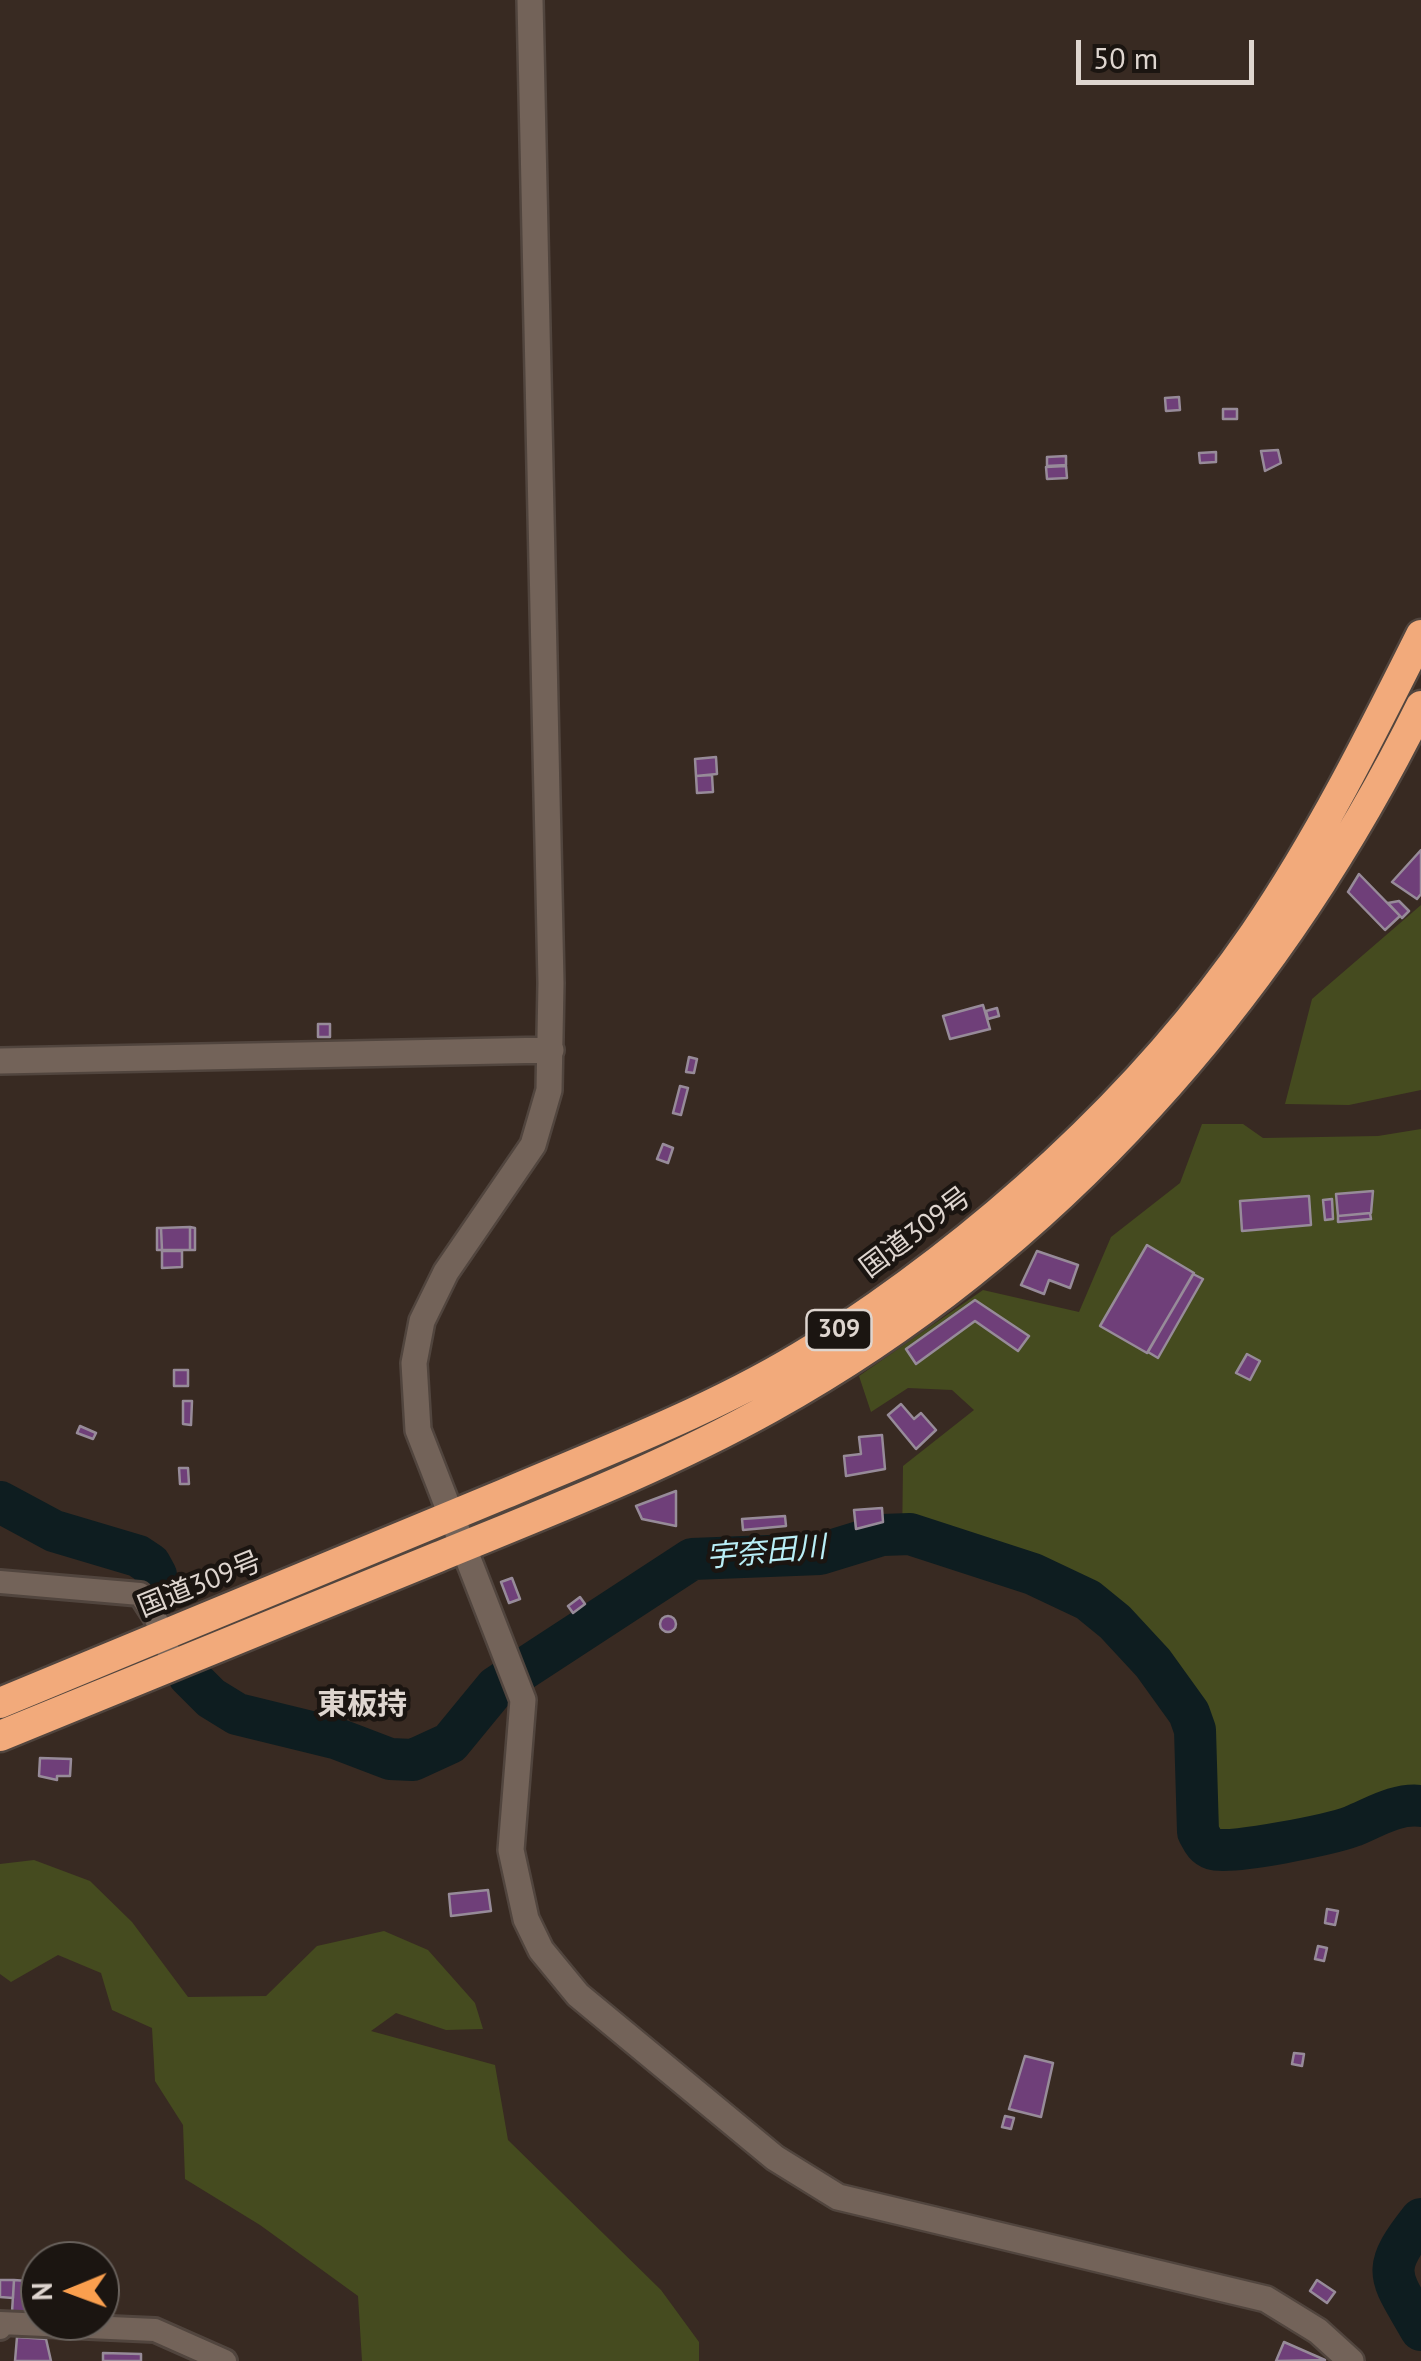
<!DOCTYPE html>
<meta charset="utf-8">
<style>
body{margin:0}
#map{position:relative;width:1421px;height:2361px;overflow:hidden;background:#382a22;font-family:"PT Sans",sans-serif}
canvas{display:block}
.north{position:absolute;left:20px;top:2241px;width:100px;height:100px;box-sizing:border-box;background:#1b1511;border:2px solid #69625d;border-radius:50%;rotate:269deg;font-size:28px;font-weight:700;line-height:40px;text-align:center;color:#ded5cf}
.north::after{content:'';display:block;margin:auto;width:35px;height:45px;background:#fa9f4e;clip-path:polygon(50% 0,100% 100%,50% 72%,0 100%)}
.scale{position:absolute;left:1076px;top:40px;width:178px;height:45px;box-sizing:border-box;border:5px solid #ded5cf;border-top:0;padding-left:12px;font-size:30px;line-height:35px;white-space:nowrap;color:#ded5cf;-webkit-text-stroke:8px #1b1511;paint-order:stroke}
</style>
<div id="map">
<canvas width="1421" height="2361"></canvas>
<div class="north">N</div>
<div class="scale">50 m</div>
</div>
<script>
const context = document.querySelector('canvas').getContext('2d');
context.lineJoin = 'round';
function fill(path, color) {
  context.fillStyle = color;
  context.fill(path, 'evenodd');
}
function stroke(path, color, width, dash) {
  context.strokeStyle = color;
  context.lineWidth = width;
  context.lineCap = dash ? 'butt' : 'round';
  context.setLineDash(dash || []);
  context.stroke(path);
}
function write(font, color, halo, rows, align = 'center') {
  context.font = font + ' "PT Sans","Noto Sans JP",sans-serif';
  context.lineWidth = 9;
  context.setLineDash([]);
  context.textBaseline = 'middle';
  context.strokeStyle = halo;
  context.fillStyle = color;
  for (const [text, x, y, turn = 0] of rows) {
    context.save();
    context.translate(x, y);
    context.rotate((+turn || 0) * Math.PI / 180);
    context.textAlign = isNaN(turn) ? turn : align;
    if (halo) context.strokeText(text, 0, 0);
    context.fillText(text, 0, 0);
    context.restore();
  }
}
fill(new Path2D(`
 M1421,905V1090L1349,1105L1285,1104L1312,999Z
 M1202,1124H1243L1263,1138L1378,1136L1421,1129V1798L1373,1799L1262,1844L1224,1852L1192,1831L1185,1727L1122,1634L1079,1595L968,1556L902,1545L903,1466L974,1410L952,1390L908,1388L871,1412L859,1376L983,1290L1079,1312L1111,1237L1180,1183Z
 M34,1860L90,1881L132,1922L188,1997L266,1996L317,1946L384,1931L428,1950L475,2003L483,2029L446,2030L396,2013L371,2031L495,2065L508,2140L661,2290L699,2342V2361H362L358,2296L260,2225L185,2179L183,2125L155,2081L152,2028L112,2010L101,1973L58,1955L11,1982L0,1974V1864Z`), '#454b1f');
stroke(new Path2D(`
 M0,1502L54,1531L138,1556L150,1564L156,1575
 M189,1676L211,1698L237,1714L335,1738L390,1759L413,1760L450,1743L496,1687L692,1559L820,1554L882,1535L910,1534L1033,1574L1088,1600L1115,1622L1153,1663L1189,1713L1195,1730L1198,1832C1202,1839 1204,1846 1213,1849C1231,1855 1332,1834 1353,1826C1375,1817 1397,1803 1421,1806
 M1421,2219C1379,2272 1390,2275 1421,2330`), '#0e1d20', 42);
const building = new Path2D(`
 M1179,397L1180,410L1166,411L1165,398Z
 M1223,409H1237V419H1223Z
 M1278,450L1281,463L1265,471L1261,451Z
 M1216,452V462L1200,463L1199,453Z
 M1066,456V465L1047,466V457Z
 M1066,466L1067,478L1047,479L1046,467Z
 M716,757L717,774L696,776L695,759Z
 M712,775L713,792L697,793L696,776Z
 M1421,850V894L1417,899L1392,882Z
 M1359,874L1400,916L1385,930L1348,892Z
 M1399,901L1409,911L1402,918L1388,903Z
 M983,1005L990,1029L950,1039L943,1016Z
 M997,1008L999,1016L988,1019L986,1011Z
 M318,1024H330V1037H318Z
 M689,1057L697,1059L694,1073L686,1072Z
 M680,1086L688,1088L681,1115L673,1113Z
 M663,1144L673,1148L668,1163L657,1159Z
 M1373,1191L1371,1213L1338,1216L1336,1194Z
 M1309,1196L1311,1225L1242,1231L1240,1201Z
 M1332,1199L1333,1219L1325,1220L1323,1200Z
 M1370,1213L1371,1219L1338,1222V1216Z
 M190,1227V1250H162L161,1228Z
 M190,1227L195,1228V1250H190Z
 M157,1228H161L162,1250H157Z
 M1147,1245L1194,1273L1147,1353L1100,1326Z
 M162,1251H182V1267L162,1268Z
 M1037,1251L1078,1265L1070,1288L1049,1280L1044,1294L1021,1285Z
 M1193,1274L1203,1279L1158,1358L1148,1352Z
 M975,1300L1029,1336L1018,1351L975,1321L916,1364L906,1349Z
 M1247,1354L1260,1361L1250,1380L1236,1373Z
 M174,1370H188V1386H174Z
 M183,1401H192L191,1425L183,1424Z
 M901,1404L914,1419L921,1413L936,1430L916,1449L888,1415Z
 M80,1426L96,1433L93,1439L77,1433Z
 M882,1435L885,1469L846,1476L844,1456L861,1454L859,1437Z
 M179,1468H188L189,1484H180Z
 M676,1491V1526L642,1519L636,1506Z
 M882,1508L883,1522L856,1529L854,1510Z
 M785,1516L786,1526L743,1530L742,1519Z
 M512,1578L520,1599L509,1603L501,1582Z
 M580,1597L585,1604L573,1613L568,1606Z
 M660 1624a8 8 0 1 1 16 0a8 8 0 1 1-16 0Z
 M40,1758L71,1759L70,1776H57V1780L39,1776Z
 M488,1890L491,1911L451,1916L449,1894Z
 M1327,1909L1338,1911L1335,1925L1325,1923Z
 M1318,1946L1327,1948L1324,1961L1315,1959Z
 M1294,2053L1304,2054L1302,2066L1292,2064Z
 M1025,2056L1053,2063L1041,2117L1009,2109Z
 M1005,2116L1014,2118L1011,2129L1002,2127Z
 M0,2280H14L13,2298L0,2297Z
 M14,2280L40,2282V2314L12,2312Z
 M1317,2280L1335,2292L1327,2303L1310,2291Z
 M17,2337L46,2339L51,2361H15Z
 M1284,2342L1325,2360L1276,2361Z
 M103,2353L141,2354V2361H103Z`);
fill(building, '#6f3f79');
stroke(building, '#978b99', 2.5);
const street = new Path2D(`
 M0,1582L140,1594L155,1617L174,1665
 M0,2328V2323L155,2330L225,2361`);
const secondary = new Path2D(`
 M530,0L551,983L549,1090L533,1145L446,1272L422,1321L414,1363L418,1430L523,1700L511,1850L526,1919L541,1950L578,1995L775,2158L838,2197L1266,2299L1318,2331L1351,2361
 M0,1061L551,1050`);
const highway = new Path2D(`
 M0,1703C168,1634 336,1565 504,1494C607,1450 717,1409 813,1349C981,1242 1142,1098 1255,933C1319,839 1370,737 1421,635
 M0,1736C146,1677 292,1617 438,1557C550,1511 664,1467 770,1408C1056,1249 1277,997 1421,706`);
stroke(street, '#51453e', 28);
stroke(secondary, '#51453e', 30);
stroke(highway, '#51453e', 35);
stroke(street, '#736359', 22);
stroke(secondary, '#736359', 25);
stroke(highway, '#f2aa7b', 30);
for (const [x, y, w] of [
 [839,1330,65]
]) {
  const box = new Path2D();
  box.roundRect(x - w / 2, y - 20, w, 40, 8);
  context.fillStyle = '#1b1511';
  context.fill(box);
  stroke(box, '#ded5cf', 2.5);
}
write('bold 25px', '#ded5cf', null, [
 ["309",839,1330]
]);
write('28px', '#ded5cf', '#1b1511', [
 ["国道309号",916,1233,-37],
 ["国道309号",200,1585,-22]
]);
write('italic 30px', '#b9eef6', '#1b1511', [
 ["宇奈田川",766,1553,-5]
]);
write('bold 30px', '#ded5cf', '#1b1511', [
 ["東板持",362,1705]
]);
</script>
